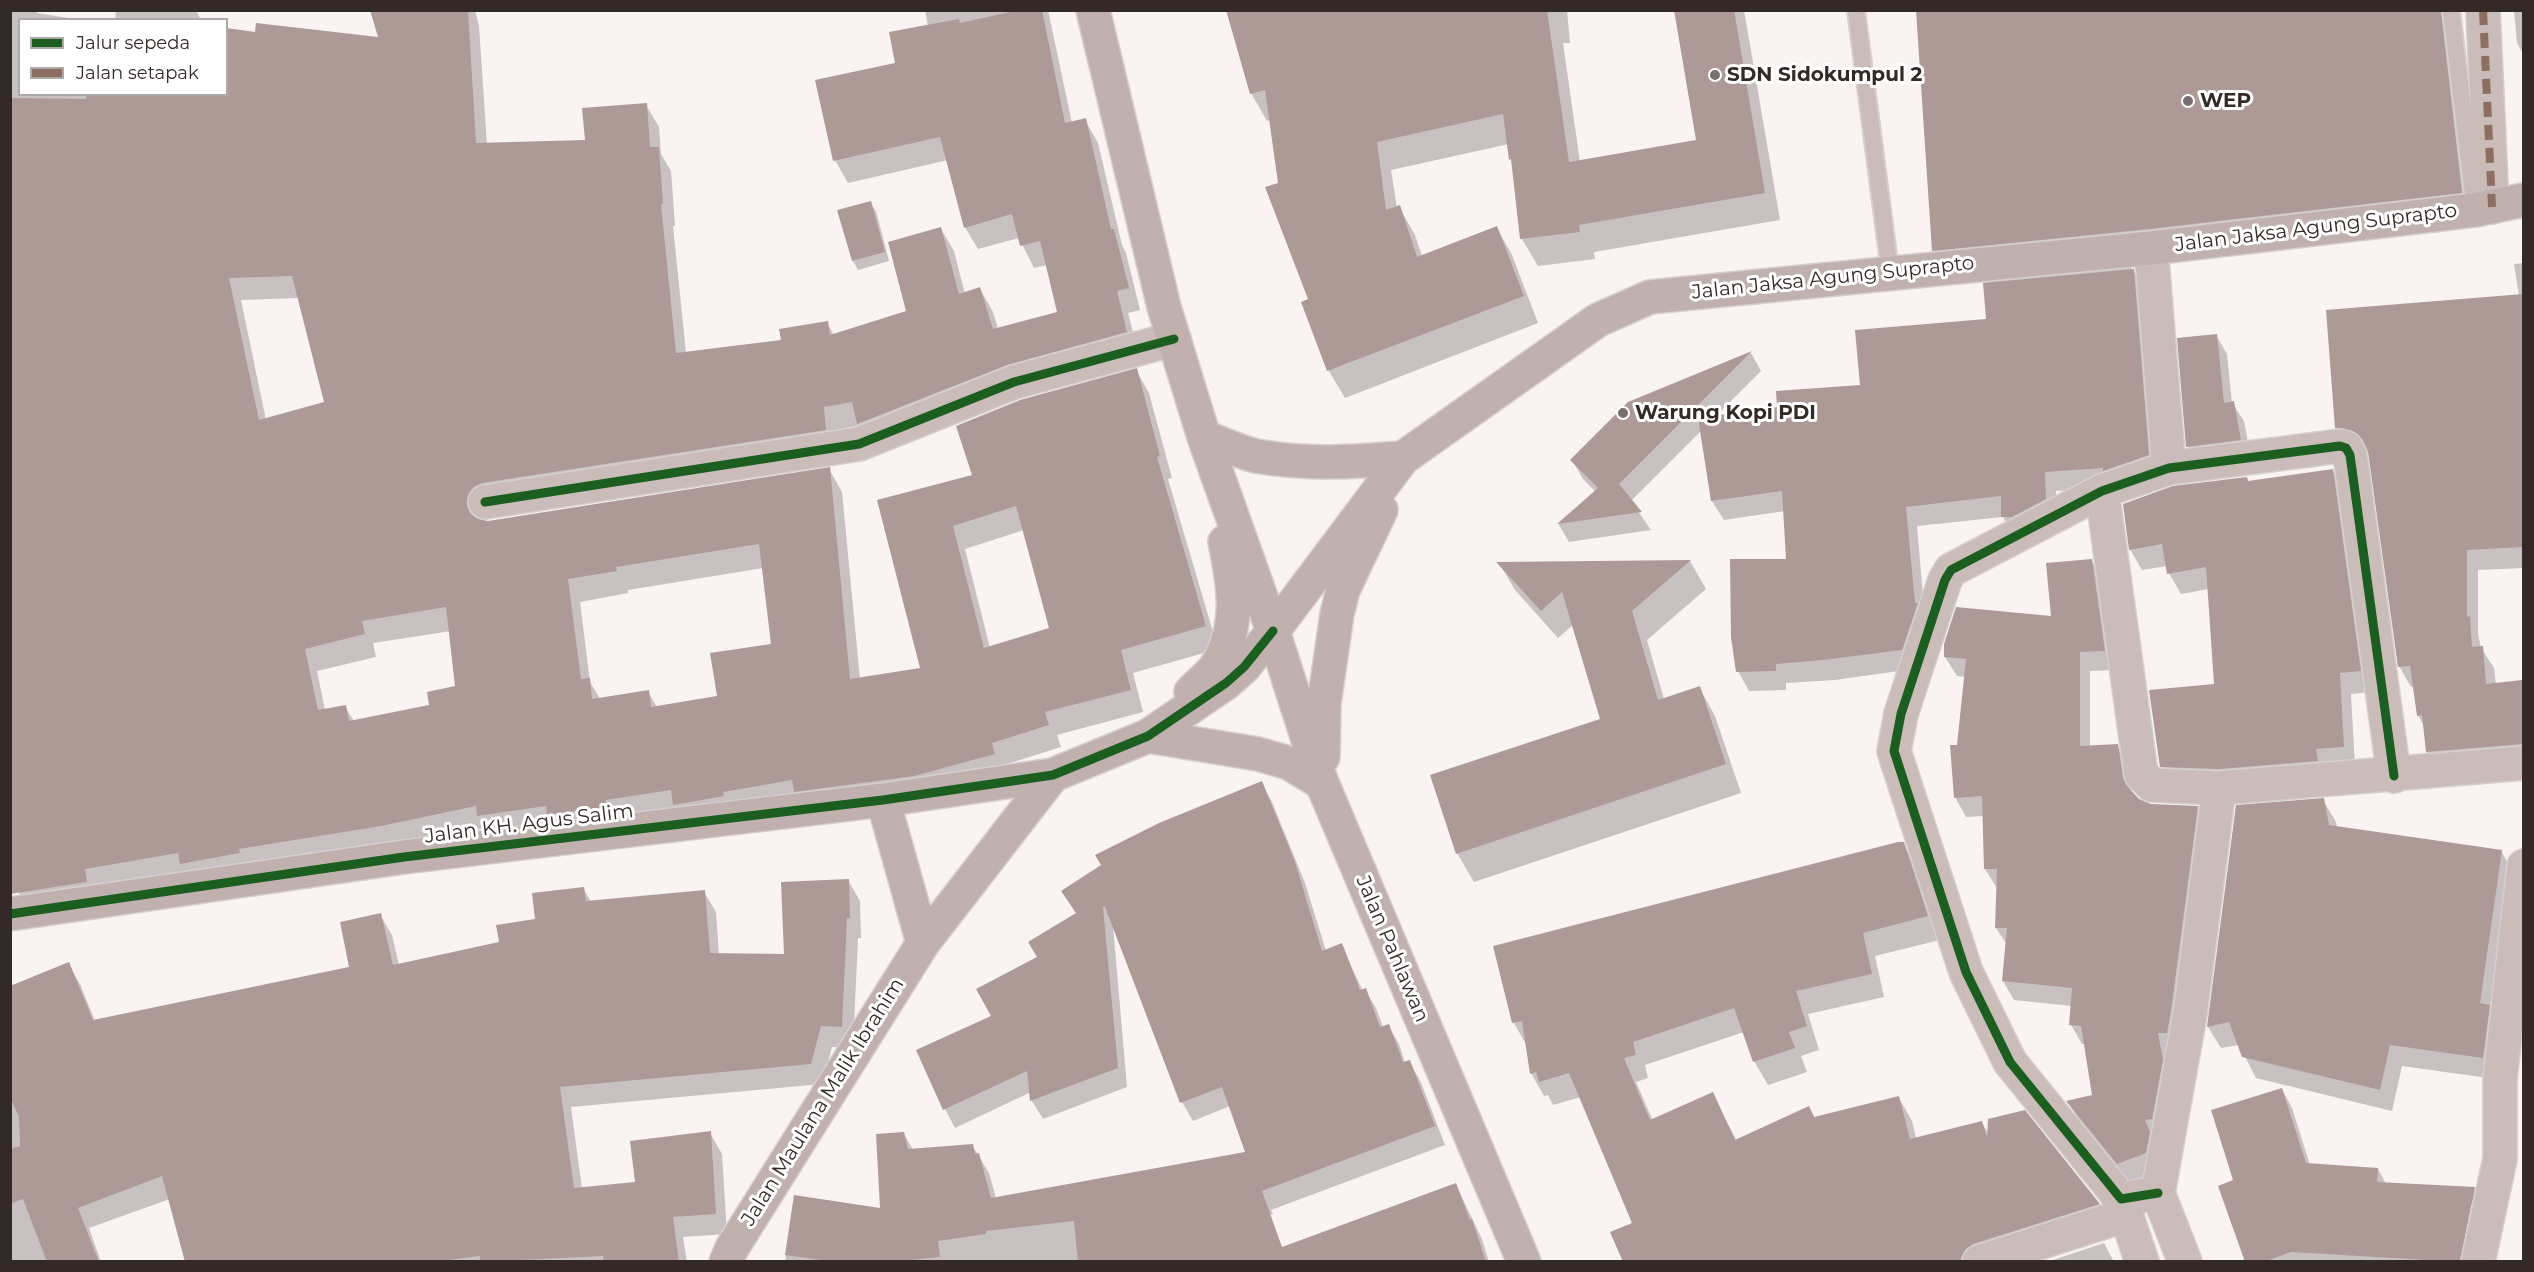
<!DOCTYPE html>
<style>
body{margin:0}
#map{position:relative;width:2534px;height:1272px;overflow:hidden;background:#f9f3f2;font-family:Montserrat,sans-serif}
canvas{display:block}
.frame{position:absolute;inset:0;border:12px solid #332927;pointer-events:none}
.legend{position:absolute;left:18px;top:18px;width:210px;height:78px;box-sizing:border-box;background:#fff;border:2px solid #ada9a9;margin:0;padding:8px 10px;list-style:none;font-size:18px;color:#332927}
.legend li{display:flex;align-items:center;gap:12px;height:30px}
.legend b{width:30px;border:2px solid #ada9a9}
</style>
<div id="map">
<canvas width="2534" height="1272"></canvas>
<div class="frame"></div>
<ul class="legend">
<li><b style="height:8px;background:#1b5e20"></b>Jalur sepeda</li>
<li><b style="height:8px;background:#8d6e63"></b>Jalan setapak</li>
</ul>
</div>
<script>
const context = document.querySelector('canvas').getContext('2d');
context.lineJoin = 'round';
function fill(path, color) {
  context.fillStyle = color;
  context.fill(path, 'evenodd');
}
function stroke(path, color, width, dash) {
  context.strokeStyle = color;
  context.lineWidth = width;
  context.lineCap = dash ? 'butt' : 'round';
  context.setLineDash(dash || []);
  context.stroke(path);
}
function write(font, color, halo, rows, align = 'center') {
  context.font = font + ' Montserrat,sans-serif';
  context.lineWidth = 6;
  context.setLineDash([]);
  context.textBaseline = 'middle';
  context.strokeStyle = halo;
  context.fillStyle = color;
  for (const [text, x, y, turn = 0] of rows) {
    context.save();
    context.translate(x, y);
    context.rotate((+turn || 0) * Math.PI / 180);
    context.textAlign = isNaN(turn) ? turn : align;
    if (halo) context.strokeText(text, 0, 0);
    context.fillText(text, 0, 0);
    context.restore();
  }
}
fill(new Path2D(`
 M10,10H36L37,13L81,20H20V94H226L256,34L380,39L371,10H475L479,26L487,145L586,142L646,105L659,127L661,154L671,171L675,226H673L686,353L782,342L827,323L834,335L908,312L941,229L954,251L965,294L980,289L993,312L998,329L1059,313L1047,265L1034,268L1019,238L978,249L965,227L948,160L848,183L835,160L896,64L928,26L925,10H1048L1072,123L1085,120L1098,143L1122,245L1126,253L1140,310L1128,313L1139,355L872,446L860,425L836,430L838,452L486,509L480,521L488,522L829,469L842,492L860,679L922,670L878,501L974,476L1136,370L1149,393L1172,478L1168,479L1218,649L1133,673L1143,712L1057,735L1061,747L1004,765L1007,777L492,838L486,828L394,848L32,915L10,878ZM299,298L326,403L266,420L241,300ZM1024,530L1050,629L990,648L965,549ZM763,568L773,645L718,697L657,707L648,692L600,699L590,682L580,602L628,593V590ZM451,631L457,688L431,706L354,721L345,707L325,710L317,671L376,657L373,643Z
 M116,10H196L201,20H115Z
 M1228,10H1567L1570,43H1563L1580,162L1698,141L1675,10H1744L1780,220L1594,252L1595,259L1538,266L1522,239L1513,164L1509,144L1391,170L1397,208L1399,207L1415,235L1422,256L1497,228L1512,255L1538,323L1345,398L1329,371L1303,302L1310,300L1279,184L1271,120L1267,121L1251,93Z
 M1918,10H2461L2464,37L2460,47L2481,227L2131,267L2144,290L2160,475L2115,488L2056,491V519L2014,536L2003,517L1917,526L1925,618L1913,669L1835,680L1786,683V690L1749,691L1738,671L1788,560L1785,511L1724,520L1712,501L1702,430L1631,501L1651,530L1569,542L1559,525L1596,492L1583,479L1572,460L1629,404L1751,353L1761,371L1715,417L1778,408L1861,387L1988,321L1985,282L1954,285L1934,250Z
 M2514,10H2524V55L2517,43Z
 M870,203L876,211L889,261L858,270L853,261Z
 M2524,263V568L2478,570V634L2481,648L2494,668L2496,685L2521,682L2524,686V765L2439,772L2427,752L2425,728L2418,715L2414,687H2411L2399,666L2370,455L2366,451L2349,448L2337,427L2519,296L2514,264Z
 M2216,335L2227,354L2232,403L2244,421L2251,458L2198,465L2188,446Z
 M2332,470L2344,491L2372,692L2351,694L2355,767L2172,786L2160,765L2216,686L2209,589L2181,594L2169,573L2167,566L2142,570L2130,549L2247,478L2249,482Z
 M1690,561L1706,589L1647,640L1664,699L1699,687L1715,716L1741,793L1474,882L1457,853L1602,720L1573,625L1558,638L1515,590L1499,563Z
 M2092,561L2103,580L2115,670L2090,671V747L2117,745L2128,764L2132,794L2139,800L2151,805L2197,807L2208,826L2157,1172L2129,1183L2079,1120L2068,1102L2094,1096L2085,1044H2082L2071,1025L2072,1006L2014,1000L2003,981L2007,945L1996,928L1997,888L1985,869L1984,816L1966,817L1955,797L1966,677L1957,676L1945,657L2053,618Z
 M1261,783L1272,802L1305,883L1326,951L1341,945L1363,991L1365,990L1376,1008L1383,1027L1388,1025L1399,1044L1405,1063L1409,1062L1420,1080L1445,1145L1271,1210L1273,1214L1248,1222L1259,1262H785L795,1196L882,1210L904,1134L913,1150L972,1145L989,1173L996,1198L1247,1153L1230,1106L1193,1121L1182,1102L1113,926L1127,1087L1043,1119L1032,1101L1031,1092L955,1128L945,1109L993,1017L1039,958L1077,915L1063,891Z
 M2323,800L2336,822L2337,828L2501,851L2514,873L2495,1079L2402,1066L2392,1111L2256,1078L2239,1045L2221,1048L2208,1027Z
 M1903,844L1917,867L1940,940L1875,956L1884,997L1808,1014L1819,1050L1801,1056L1807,1072L1768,1085L1754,1061L1744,1032L1645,1065L1648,1078L1636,1082L1653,1121L1712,1094L1737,1141L1809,1108L1815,1118L1899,1098L1912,1121L1916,1138L1982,1123L1989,1135L2025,1112L2099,1204L2112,1227L2004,1262H1625L1634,1223L1581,1097L1553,1105L1548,1095L1544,1096L1531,1073L1527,1046L1514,1023Z
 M848,880L860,901L861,938H858L853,1047H832L822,1084L571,1107L582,1189L636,1184L710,1133L722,1154L727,1234L683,1237L687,1262H186L170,1199L89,1228L101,1262H10V992L68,964L80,984L95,1021L351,968L380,915L392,935L399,965L501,944L583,888L591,902L704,892L716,912L719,955L786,956Z
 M2282,1089L2292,1108L2310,1165L2378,1169L2386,1184L2474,1189L2485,1207L2474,1262H2461L2473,1205H2470L2458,1262H2247Z
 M1456,1185L1482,1239L1489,1262H1313Z
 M2104,1243L2114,1262H2047Z`), '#0003');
fill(new Path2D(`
 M370,10H468L476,143L585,140L582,108L647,103L650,147H659L663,204H661L676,353L781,340L779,329L828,321L830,335L906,311L888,242L941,227L959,294L980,287L993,329L1057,312L1040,241L1020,246L1012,214L964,228L940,137L833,161L815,80L895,63L889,32L959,19L960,23L1019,10H1042L1065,123L1086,118L1111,229H1114L1129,288L1117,291L1127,332L1007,365L857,424L852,402L824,407L826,430L482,483L474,487L468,495L467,505L470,513L478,519L488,521L830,467L850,679L920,668L877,500L972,475L956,426L1020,400L1137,368L1160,456L1157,457L1206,626L1121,650L1131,690L1045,712L1049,725L992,743L995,754L914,776L794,792L792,780L723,792L724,796L673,805L671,790L606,800V807L547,815L546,806L477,816L476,806L381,826L239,849L240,853L180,864L178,853L85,869L87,882L10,894V98L86,99L87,94H226V28L255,32L256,23L378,37ZM292,276L324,402L259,420L229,278ZM1016,506L1049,628L984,648L953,526ZM759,544L771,644L710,653L717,696L651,707L649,690L592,699L590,678L581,679L568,579L617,571L616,567ZM446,607L455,686L427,692L429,705L349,721L346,705L318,710L305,649L365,634L362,621Z
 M1226,10H1547L1569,162L1696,140L1674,10H1734L1765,193L1579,225L1580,232L1520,239L1511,159L1509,160L1503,114L1377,142L1386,210L1400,205L1417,257L1497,226L1524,296L1327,371L1301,302L1308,299L1265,187L1278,183L1265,90L1250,94Z
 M1916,10H2441L2462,193L2149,229L1932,251Z
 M871,201L885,252L852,261L837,210Z
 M2134,269L2149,455L2103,471V468L2045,472L2046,499L2012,517H2001V496L1906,507L1915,603H1918L1902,650L1823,660L1776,664V671L1736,672L1731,637L1730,559H1786L1782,491L1711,501L1698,418L1777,407L1776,391L1860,385L1855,330L1986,319L1983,283Z
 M2523,294V547L2467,550V617L2470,616L2472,647L2483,646L2486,684L2522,680L2523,744L2426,752L2422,715L2417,716L2410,666L2398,667L2368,452L2362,439L2353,431L2335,428L2326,310Z
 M2217,334L2224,403L2234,401L2241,440L2186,447L2177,338Z
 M1752,351L1619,484L1642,512L1557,524L1598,488L1570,460L1628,402Z
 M2333,469L2361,671L2340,673L2344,747L2316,749L2318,761L2219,769L2160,767L2149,690L2214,684L2206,567L2167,574L2162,544L2129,550L2123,504L2173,486L2247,477L2248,481Z
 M2092,559L2105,651L2080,652V746L2118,744L2123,777L2128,787L2139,799L2151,804L2198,806L2171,1011L2167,1033H2158L2163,1060L2152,1119L2145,1120L2150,1132L2146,1153L2117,1164L2066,1101L2092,1095L2081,1026L2069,1025L2072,988L2002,981L2007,928H1995L1997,869H1984L1982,796L1954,798L1950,745H1957L1966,659L1944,657V644L1956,607L2051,616L2046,563Z
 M1691,560L1632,611L1658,700L1700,686L1726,764L1456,854L1430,775L1600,719L1562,592L1541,611L1496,562Z
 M1262,781L1295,862L1322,951L1342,943L1360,990L1366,988L1380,1027L1389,1024L1403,1062L1410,1060L1435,1126L1262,1191L1282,1247L1456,1183L1470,1220L1472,1219L1486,1262H1078L1074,1221L986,1231V1234L938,1241L940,1257L891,1262H835L785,1255L794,1195L880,1208L876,1134L904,1132L908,1149L973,1144L975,1154L979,1153L991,1198L1245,1152L1222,1087L1180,1103L1105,907H1103L1118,1068L1030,1101L1027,1071L943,1110L916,1050L991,1016L976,989L1037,957L1028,942L1076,913L1061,891L1101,865L1095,855L1159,823Z
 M2324,798L2329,825L2502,850L2480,1003L2490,1005L2483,1058L2390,1045L2380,1090L2242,1057L2229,1022L2207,1027L2236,805Z
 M1898,842H1904L1928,916L1863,933L1872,974L1796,991L1807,1026L1789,1032L1795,1048L1753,1062L1734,1008L1633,1042L1636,1055L1624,1058L1650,1120L1713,1092L1735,1140L1809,1106L1814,1117L1899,1096L1910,1139L1982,1121L1987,1137L1988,1119L2025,1110L2100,1204L1973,1244L1966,1249L1961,1260L1957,1262H1623L1610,1232L1632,1223L1569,1073L1539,1082L1536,1072L1530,1074L1522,1021L1512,1023L1493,946Z
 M849,879L850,918H847L842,1027L821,1026L811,1064L560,1087L574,1188L635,1182L630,1141L711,1131L716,1214L673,1217L679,1262H604L603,1256L480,1262V1256L432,1262H185L162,1176L78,1208L99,1262H47L23,1199L10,1204V1149L20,1146L19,1117L10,1097V986L69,962L93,1020L349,967L340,922L381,913L393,965L499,942L496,925L535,919L532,893L584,887L586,901L705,890L710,953L784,954L781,882Z
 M2282,1088L2306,1163L2378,1168L2377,1182L2475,1187L2460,1262L2291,1252L2264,1262H2245L2218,1186L2233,1180L2211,1110Z`), '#ad9a97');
const lane = new Path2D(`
 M1856,10L1890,271
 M2451,10L2475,210`);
const street = new Path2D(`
 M2483,10L2492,207
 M2151,248L2169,468
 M2102,491L2141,774L2152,785L2219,788L2524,763
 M485,502L859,444L1014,382L1174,339
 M2158,1193L2121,1199L2010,1062L1966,972L1894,751L1901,714L1945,580L1951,570L2102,491L2169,468L2340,446L2346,448L2350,455L2394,776
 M2121,1199L2142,1262
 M1979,1262L2126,1215
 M2185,1262L2158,1193L2190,1014L2219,788
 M2478,1262L2500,1159V1079L2524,866`);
const secondary = new Path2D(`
 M1093,10L1164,307L1204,437L1273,631L1322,783L1524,1262
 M1204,437C1221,443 1239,452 1256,456C1306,465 1353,462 1403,458
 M1191,692C1199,683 1211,675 1217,665C1241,624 1234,586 1225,542
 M1148,736L1258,754L1289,763L1322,783
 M1323,757L1324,704L1337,614L1343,590L1381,510
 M883,800L923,943
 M10,914L404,857L883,800L1053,775L1148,736L1226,683L1244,667L1273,631L1403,458L1598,320L1650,297L2151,248L2475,210L2524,200
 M726,1262L732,1248L923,943L1053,775`);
stroke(lane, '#d5cfce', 20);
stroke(street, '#d5cfce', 36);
stroke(secondary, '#d5cfce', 36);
stroke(lane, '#c9bcb9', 16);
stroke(street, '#c9bcb9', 33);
stroke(secondary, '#c0b1ae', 33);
stroke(new Path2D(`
 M2483,10L2492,207`), '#8d6e63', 8, [15, 8]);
stroke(new Path2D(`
 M485,502L859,444L1014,382L1174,339
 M10,914L404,857L883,800L1053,775L1148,736L1226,683L1244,667L1273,631
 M2158,1193L2121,1199L2010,1062L1966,972L1894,751L1901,714L1945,580L1951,570L2102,491L2169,468L2340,446L2346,448L2350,455L2394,776`), '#1b5e20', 9);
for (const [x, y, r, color] of [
 [1715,75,6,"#78706e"],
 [2188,101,6,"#78706e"],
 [1623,413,6,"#78706e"]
]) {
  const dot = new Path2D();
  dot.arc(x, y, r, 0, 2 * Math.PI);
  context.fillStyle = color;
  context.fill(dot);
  stroke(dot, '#fff', 2);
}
write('bold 20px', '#332927', '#fff', [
 ["SDN Sidokumpul 2",1727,75],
 ["WEP",2200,101],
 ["Warung Kopi PDI",1635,413]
], 'left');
write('20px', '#332927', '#fff', [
 ["Jalan Jaksa Agung Suprapto",2316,228,-7],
 ["Jalan Jaksa Agung Suprapto",1833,278,-6],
 ["Jalan KH. Agus Salim",529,824,-7],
 ["Jalan Pahlawan",1392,949,67],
 ["Jalan Maulana Malik Ibrahim",823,1102,-58]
]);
</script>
